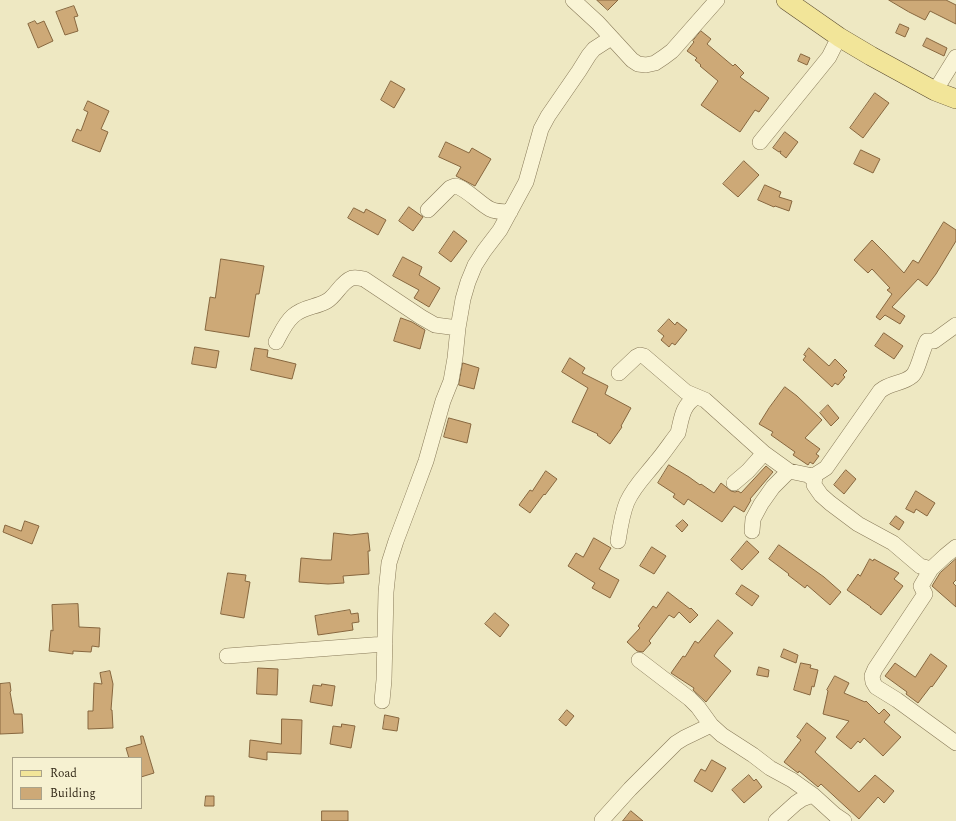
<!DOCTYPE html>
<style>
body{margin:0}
#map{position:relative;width:956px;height:821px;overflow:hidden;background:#eee8c2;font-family:Spectral,serif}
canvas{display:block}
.legend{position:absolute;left:12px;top:757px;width:130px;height:52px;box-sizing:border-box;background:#f6f1d1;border:1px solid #aaa389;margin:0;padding:5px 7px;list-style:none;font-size:12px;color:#382e1d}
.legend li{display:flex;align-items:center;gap:8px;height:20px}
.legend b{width:20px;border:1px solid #aaa389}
</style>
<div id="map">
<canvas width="956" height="821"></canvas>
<ul class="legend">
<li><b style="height:5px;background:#f2e599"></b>Road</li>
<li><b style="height:11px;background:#cda977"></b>Building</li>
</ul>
</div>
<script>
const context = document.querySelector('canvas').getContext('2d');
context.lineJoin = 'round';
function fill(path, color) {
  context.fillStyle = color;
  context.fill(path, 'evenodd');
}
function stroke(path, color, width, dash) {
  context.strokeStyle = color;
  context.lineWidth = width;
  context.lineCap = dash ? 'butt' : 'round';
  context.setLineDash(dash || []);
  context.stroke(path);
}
const building = new Path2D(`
 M597,0H618L608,10Z
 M889,0H946L956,5V24L930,11L925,20L909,12Z
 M74,6L78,16L74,17L78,31L65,35L56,12Z
 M35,21L37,24L44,21L53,41L38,48L28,24Z
 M900,24L909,28L905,37L896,33Z
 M701,31L711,39L707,44L733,66L735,64L744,73L740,77L769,98L759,112L755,110L740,132L701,105L718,81L700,66L701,65L695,60L697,58L687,51L694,42L693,41Z
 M927,38L947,48L944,56L923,46Z
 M801,54L810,58L807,65L798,61Z
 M391,81L405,89L394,108L381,100Z
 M875,93L889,103L863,138L850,128Z
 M88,101L109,111L101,129L108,132L100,152L72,141L77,129L81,131L88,112L84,110Z
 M785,132L798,142L786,158L780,153L781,151L779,152L773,148Z
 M446,142L469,153L472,148L491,159L475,186L456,176L461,167L439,157Z
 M861,150L880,159L873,173L854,164Z
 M744,161L759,175L738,197L723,184Z
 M765,185L781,192L779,197L792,201L789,211L775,206L774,207L758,200Z
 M409,207L423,217L413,231L399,221Z
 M354,208L364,213L366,209L386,220L378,235L348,218Z
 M944,222L956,230V241L936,274L927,286L918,279L892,307L905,316L900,324L885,315L880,320L876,317L892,294L887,290L890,288L872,269L868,273L854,260L872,240L884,252L904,273L913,260L918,263Z
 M454,231L467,241L451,262L439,253Z
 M403,257L422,267L419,275L440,288L429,307L414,298L419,290L393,276Z
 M221,259L264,266L259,294H256L249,337L205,330L210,297L215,298Z
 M401,318L412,322L425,330L420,349L394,341Z
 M669,319L675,325L677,322L687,330L675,345L672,343L669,347L661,340L664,336L658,331Z
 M884,333L903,346L894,359L875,346Z
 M195,347L219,351L216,368L192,364Z
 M255,348L268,350L267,357L296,364L292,379L251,370Z
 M809,348L829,366L835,359L847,371L843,375L845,377L838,385L835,383L832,387L803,360L806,356L804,355Z
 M570,358L585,368L582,373L608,386L605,394L631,408L621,426L622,427L610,444L597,435L598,434L572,422L588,388L562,372Z
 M463,363L479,368L474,389L459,385Z
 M785,387L797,396L822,420L805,438L820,449L816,454L819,456L813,464L810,462L808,465L793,455L795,452L771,435L773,432L759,424L769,408Z
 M828,405L839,418L831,426L820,413Z
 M449,418L471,424L467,443L444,437Z
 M669,465L689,477L700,485L701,484L714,493L721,483L731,491L735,492L738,491L741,493L766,466L773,472L750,499L751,500L744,512L734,506L722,522L688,499L684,505L673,497L675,494L658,483Z
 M846,470L856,479L844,494L834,485Z
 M546,471L557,479L545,495L544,494L530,513L519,505L530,490L532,491Z
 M916,491L935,503L927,516L916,509L914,513L906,509Z
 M896,516L904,522L899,530L890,524Z
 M683,520L688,525L682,532L676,526Z
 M25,521L39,526L32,544L3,532L5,525L21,531Z
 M334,533L351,535L368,533L370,551H368L369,574L343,576L344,583L328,584L299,582L301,558L323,560H331Z
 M594,538L611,548L599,569L619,580L610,598L592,588L595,583L568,566L576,553L583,557Z
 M747,541L759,552L742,570L731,560Z
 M779,545L824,577L841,592L830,605L807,585L805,588L788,575L789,574L769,559Z
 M652,547L666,556L654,574L640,566Z
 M870,559L873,561L874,559L899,573L894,579L903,586L881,615L870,607H871L847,590L858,574L860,576Z
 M956,559V580L953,583L956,586V607L932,586L940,573Z
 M228,573L246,575L245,581L250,582L244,618L221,614Z
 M742,585L759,596L752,606L736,594Z
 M668,592L690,609L691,608L698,615L690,623L679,612L674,618L669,615L649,641L651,643L643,652L637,651L627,642L640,628L638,626L653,606L656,608Z
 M78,604L79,627L100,628L99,647L92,646L91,652L73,651V654L49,651L51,630L53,631L52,605Z
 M350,610L351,614L358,613L359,622L352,623L353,630L318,635L315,616Z
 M495,613L509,625L500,637L485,624Z
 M718,620L733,633L718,650L714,656L731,671L706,702L693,690L694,688L671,673L683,656L685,657L695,641L698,643Z
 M784,649L798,655L796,663L781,657Z
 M931,654L947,666L932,687L931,686L918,703L906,694L907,692L885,676L895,663L915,677Z
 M801,663L811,665L810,668L818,670L814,687L812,686L810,695L794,690Z
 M759,667L769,670L768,677L757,675Z
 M258,668L278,669L277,695L257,694Z
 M110,671L113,684L111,710H112L113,728L88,729V711H93L94,683L102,684L100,673Z
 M835,676L849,683L844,693L865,702L866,701L879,714L884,709L890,715L884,722L901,737L883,756L864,738L860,743L858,741L851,749L836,737L849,721L823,714L828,691L827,690Z
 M10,683L11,691L10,692L14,714H22L23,733L0,734V684Z
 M322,684L335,686L332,706L310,702L313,685L321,686Z
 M567,710L574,716L566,726L559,720Z
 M385,715L399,718L397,731L383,729Z
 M282,719L302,720L301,754L267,752V760L249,757L250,740L281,744Z
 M807,723L826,738L815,752L859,792L875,775L894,791L884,803L878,797L859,819L821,784L818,787L799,771L798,773L784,762L801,740L797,737Z
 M342,724L355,726L351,748L330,744L333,726L341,727Z
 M141,736H143L154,773L141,777V758H129L126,748L141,744Z
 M712,760L726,768L712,792L694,781L701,769L705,771Z
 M749,775L754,781L756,779L762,787L744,803L732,790Z
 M206,796H214V806H205Z
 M322,811H348V821H322Z
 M631,811L643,821H623Z`);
fill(building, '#cda977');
stroke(building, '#87673f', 1);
const minor = new Path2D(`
 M573,0L598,23L632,60L638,64L646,65L655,63L664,57L672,51L717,0
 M935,91L956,57
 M760,142L829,57L839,37
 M428,210L450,188L455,186C466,188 480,204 490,209C496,212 504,212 510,212
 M276,342C281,333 285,323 293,316C304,306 315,308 327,301C336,296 341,282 352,278C356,277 360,278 364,279L421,317L435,325L458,328
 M619,373L636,357L640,355L644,356L686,392L705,400L764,453L789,471L808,475L809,476L815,475L826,468L880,391C891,382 903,384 912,376C918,371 922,350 927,341H934L956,325
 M815,475L814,485L821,495L830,503L858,524L893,543L920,566L931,569
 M734,483L748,471L764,453
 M752,531L753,519L761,504L773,487L789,471
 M618,541C620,528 622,514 627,502C634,486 646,475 656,462C663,454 669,445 675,437L678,433C682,417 682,406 696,397
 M956,547L945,556L931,569L921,586L925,594L875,669L872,676L873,682L876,687L897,700L956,743
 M227,656L385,644
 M639,660L690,699L698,707L711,725L722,735L753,755L770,768L792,780L813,795L835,815L844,821
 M382,701L384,680L386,592L389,563L396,541L413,496L426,461L443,401L451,381L455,358L458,328L463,299L468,282L475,265L484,251L500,230L526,182L541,129L548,116L579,71L589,55L594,49L611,38
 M602,820L630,789L676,743L684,738L711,725
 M776,821L796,803L802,799L813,795`);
const major = new Path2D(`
 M786,0L839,37L871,56L935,91L956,99`);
stroke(minor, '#887a59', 16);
stroke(major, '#56472d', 20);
stroke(minor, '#f9f4d5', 15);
stroke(major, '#f2e599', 19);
</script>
